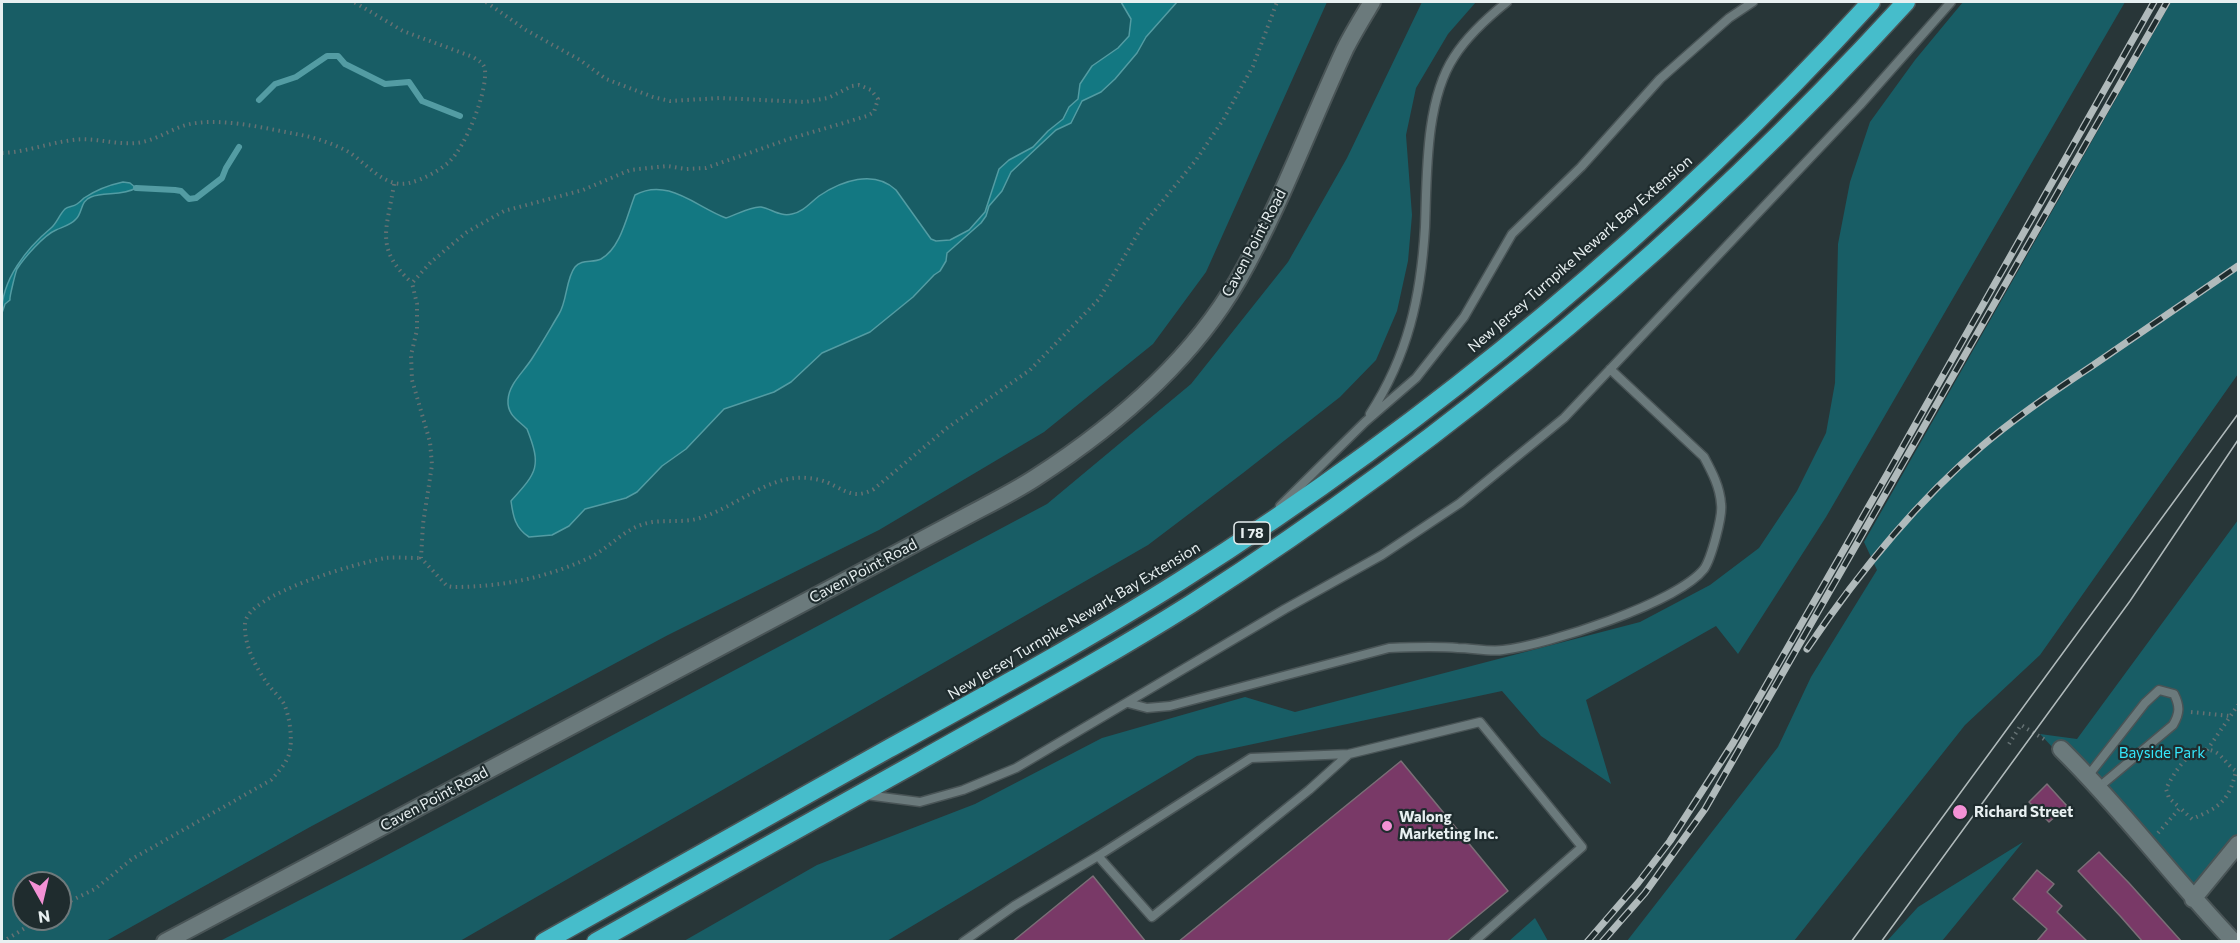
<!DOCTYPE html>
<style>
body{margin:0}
#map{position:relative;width:2240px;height:943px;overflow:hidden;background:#283638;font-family:Commissioner,sans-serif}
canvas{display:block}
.frame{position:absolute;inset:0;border:3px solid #e8f0f1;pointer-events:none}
.north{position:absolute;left:12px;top:871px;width:60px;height:60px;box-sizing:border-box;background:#1f2c2e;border:2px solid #6f7a7c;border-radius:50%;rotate:172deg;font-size:16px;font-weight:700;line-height:24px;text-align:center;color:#e8f0f1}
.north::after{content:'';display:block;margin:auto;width:21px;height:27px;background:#f391d5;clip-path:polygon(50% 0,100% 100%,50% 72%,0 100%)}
</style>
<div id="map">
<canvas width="2240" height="943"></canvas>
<div class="frame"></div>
<div class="north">N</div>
</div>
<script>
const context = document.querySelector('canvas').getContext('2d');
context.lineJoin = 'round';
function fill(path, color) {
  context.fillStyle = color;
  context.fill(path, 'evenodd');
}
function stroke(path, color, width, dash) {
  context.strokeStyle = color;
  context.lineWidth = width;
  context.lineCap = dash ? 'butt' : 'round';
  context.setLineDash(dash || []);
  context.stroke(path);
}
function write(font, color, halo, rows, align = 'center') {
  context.font = font + ' Commissioner,sans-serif';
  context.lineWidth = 4.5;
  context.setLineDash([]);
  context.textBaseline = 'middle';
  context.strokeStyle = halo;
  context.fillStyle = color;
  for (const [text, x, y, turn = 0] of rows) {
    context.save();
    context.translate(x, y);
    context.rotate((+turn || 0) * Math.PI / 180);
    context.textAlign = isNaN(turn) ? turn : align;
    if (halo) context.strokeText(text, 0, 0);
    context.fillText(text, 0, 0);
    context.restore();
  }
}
fill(new Path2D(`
 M2,2H1327L1206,272L1153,344L1044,432L879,530L668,635L310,827L106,941L2,942ZM24,883H60V919H24Z
 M1422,2H1476L1448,34L1416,88L1406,135L1412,215L1408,261L1397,311L1376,360L1340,397L1243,473L1148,545L460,941H220L374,862L1047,504L1191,384L1288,262L1347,158Z
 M1963,2H2125L1826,517L1738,654L1716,626L1586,700L1611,784L1541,736L1502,691L1197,756L887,941H684L817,865L975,804L1102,738L1245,697L1295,712L1640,622L1710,585L1759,548L1797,491L1826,433L1835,383L1838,244L1850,182L1870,122L1915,60Z
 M2171,2H2238V374L2040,655L1965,725L1794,941H1627L1778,747L1811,677L1877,570L1864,542Z
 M2238,520V835L2190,894L2040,734L2077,739Z
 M2023,842L1942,941H1887L1918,907Z
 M1535,918L1548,941H1509Z`), '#185d65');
const water = new Path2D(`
 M1121,2H1177L1146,37L1137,53L1115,79L1101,92L1082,101L1071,123L1056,130L1011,172L1002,191L989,206L986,216L981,223L947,253L946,261L940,271L934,275L913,297L870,332L822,353L791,382L774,392L724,409L686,449L662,466L637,492L626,498L585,509L569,526L552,535L529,537C515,528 513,516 511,501C537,472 542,467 527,429C518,420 507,415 508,400C509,383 524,372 533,357C542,343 550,329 559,314C567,302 566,278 575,267C581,259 593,263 601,259C621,248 627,215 635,195C668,177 696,207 726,218C736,215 751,206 761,207C772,209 780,217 792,214C803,212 810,203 819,196C841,181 874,169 896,190L931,239L936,241L950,240L969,230L985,212L999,169L1009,160L1033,147L1048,131L1063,119L1069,107L1078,99L1080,84L1092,66L1118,48L1129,36L1131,19Z
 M123,182L130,183L136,188C123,196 104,192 91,197C80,201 83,212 76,219C71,225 62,227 56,230C44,235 24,258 17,269C16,271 9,298 10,300L5,304L2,313C1,280 27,248 51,228C57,223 59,215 65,209C68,206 73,207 77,204C80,202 82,200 84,198C96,190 109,185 123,182Z`);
fill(water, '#137882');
stroke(water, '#539ca3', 1.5);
stroke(new Path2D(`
 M259,100L275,84L296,77L327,56H338L345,64L385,84L409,82L422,101L460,116
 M136,188L175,190L181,191L189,199L196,198L222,178L226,168L239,147`), '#539ca3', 6);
const building = new Path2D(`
 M1401,761L1508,891L1446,942H1178Z
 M2047,784L2067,806L2049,822L2029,802Z
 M2099,852L2129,883L2182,942H2143L2121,917L2078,871Z
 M2037,870L2054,884L2047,892L2062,906L2057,912L2088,942H2036L2047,929L2013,899Z
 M1093,876L1146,942H1012Z`);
fill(building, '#793967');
stroke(building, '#7b6f77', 1.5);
const service = new Path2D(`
 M1370,414C1408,355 1421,297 1425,227C1427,176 1425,101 1454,57C1468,35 1487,18 1507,2
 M1280,506L1365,422L1416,378L1464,317L1512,234L1581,167L1660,79L1729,18L1753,2
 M1128,703L1147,708L1170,706L1389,648C1412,647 1435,646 1458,648C1472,648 1489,652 1503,650C1547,645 1677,603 1704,569C1711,559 1723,516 1721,504C1720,487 1712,472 1704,457L1610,369
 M2088,776L2145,703L2159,690L2174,694C2180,706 2180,713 2173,725L2099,787
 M866,795L920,802L963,790L1016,768L1285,609L1382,555L1460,503L1564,418L1860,105L1951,2
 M1098,856L1152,917L1309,790L1349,754
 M963,942L1014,906L1098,856L1251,758L1349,754L1480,722L1582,847L1474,942`);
const minor = new Path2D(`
 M2061,749C2122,809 2174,879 2234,942
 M2193,899L2238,844`);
const tertiary = new Path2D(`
 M165,942L963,518C987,505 1012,493 1035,478C1114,427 1190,363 1238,280C1280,207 1309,126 1345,49C1353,33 1363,17 1372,2`);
const motorway = new Path2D(`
 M544,942C658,877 773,813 888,749C986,695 1085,641 1180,581C1434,420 1669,224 1871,2
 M596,942C705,881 814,819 923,759C1013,708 1104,659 1191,604C1455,435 1695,233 1906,2`);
stroke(service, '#495456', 11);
stroke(minor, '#495456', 20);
stroke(tertiary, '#495456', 20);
stroke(motorway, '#495456', 21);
stroke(new Path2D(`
 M486,2L526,30L580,60L606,79L653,97L670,101L720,98L805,102L828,98L852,86L859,85L871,90L878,99L874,112L867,116L789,139L706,168L686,169L667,166L630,170L583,190L504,211L467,232L431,262L412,283L417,304V330L411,355L412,380L430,442L432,465L423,524L421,558L447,586L453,587C502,587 546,578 591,557C608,548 623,531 641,525C659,518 681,524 700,518C729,509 754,488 783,480C795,477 808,477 820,480C842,486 850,502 874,489L947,428L1030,370L1099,299L1143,225L1196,160L1223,120L1253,66L1277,2
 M2,153C27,152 48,143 73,140C94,137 115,145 136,143C158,141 175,125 196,123C228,119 264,128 296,134C314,137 331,143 347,151C366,162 384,189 409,183C422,180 439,171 449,162C466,146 487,93 485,70C484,63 479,61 473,57L403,31L354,2
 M394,184C387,230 374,248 412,283
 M2191,712L2230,716
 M2009,744L2021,725L2047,741
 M2207,750L2238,705
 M2158,833L2180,808L2192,819C2220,807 2229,801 2236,771C2228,766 2222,755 2215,752C2193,740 2173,774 2166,789L2169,798L2180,808
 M60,906L95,889L132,859L271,780C278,772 286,764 289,754C293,741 290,717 284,704C280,697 272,690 267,683C255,666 244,645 245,624C246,594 358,563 385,558C396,557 409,558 421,558
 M2,942L40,919`), '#657173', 4, [1.5, 4.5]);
stroke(service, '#6b7a7c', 8);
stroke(minor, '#6b7a7c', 16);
stroke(tertiary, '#6b7a7c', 16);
stroke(motorway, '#46bdcb', 18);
stroke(new Path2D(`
 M1851,942L2238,414
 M1881,942L2130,601L2238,440`), '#b0babb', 1.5);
const rail = new Path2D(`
 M1807,649C1857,575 1914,504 1982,446C2016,417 2054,391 2092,366C2141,332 2190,299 2238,266
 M1587,942L1638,883L1670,841L1733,743L1889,471L2154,2
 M1602,942L1645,893L1705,809L2167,2`);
stroke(rail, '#b0babb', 7);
stroke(rail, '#1f2c2e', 4.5, [14]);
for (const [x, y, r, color] of [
 [1960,812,8,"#f391d5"],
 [1387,826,6,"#f391d5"]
]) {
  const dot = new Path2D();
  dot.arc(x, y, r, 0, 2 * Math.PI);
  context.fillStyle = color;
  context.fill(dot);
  stroke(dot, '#1f2c2e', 2);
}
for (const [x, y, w] of [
 [1252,533,36]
]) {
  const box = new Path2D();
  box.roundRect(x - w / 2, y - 11, w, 22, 4.5);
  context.fillStyle = '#1f2c2e';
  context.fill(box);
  stroke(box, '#e8f0f1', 1.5);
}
write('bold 14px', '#e8f0f1', null, [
 ["I 78",1252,533]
]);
write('15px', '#e8f0f1', '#1f2c2e', [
 ["Caven Point Road",1254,243,-62],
 ["New Jersey Turnpike Newark Bay Extension",1580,254,-41],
 ["Caven Point Road",863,571,-28],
 ["New Jersey Turnpike Newark Bay Extension",1074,621,-31],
 ["Caven Point Road",434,799,-28]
]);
write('15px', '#34e6fa', '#1f2c2e', [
 ["Bayside Park",2162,753]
]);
write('bold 15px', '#e8f0f1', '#1f2c2e', [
 ["Richard Street",1974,812],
 ["Walong",1399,817],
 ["Marketing Inc.",1399,834]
], 'left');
</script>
